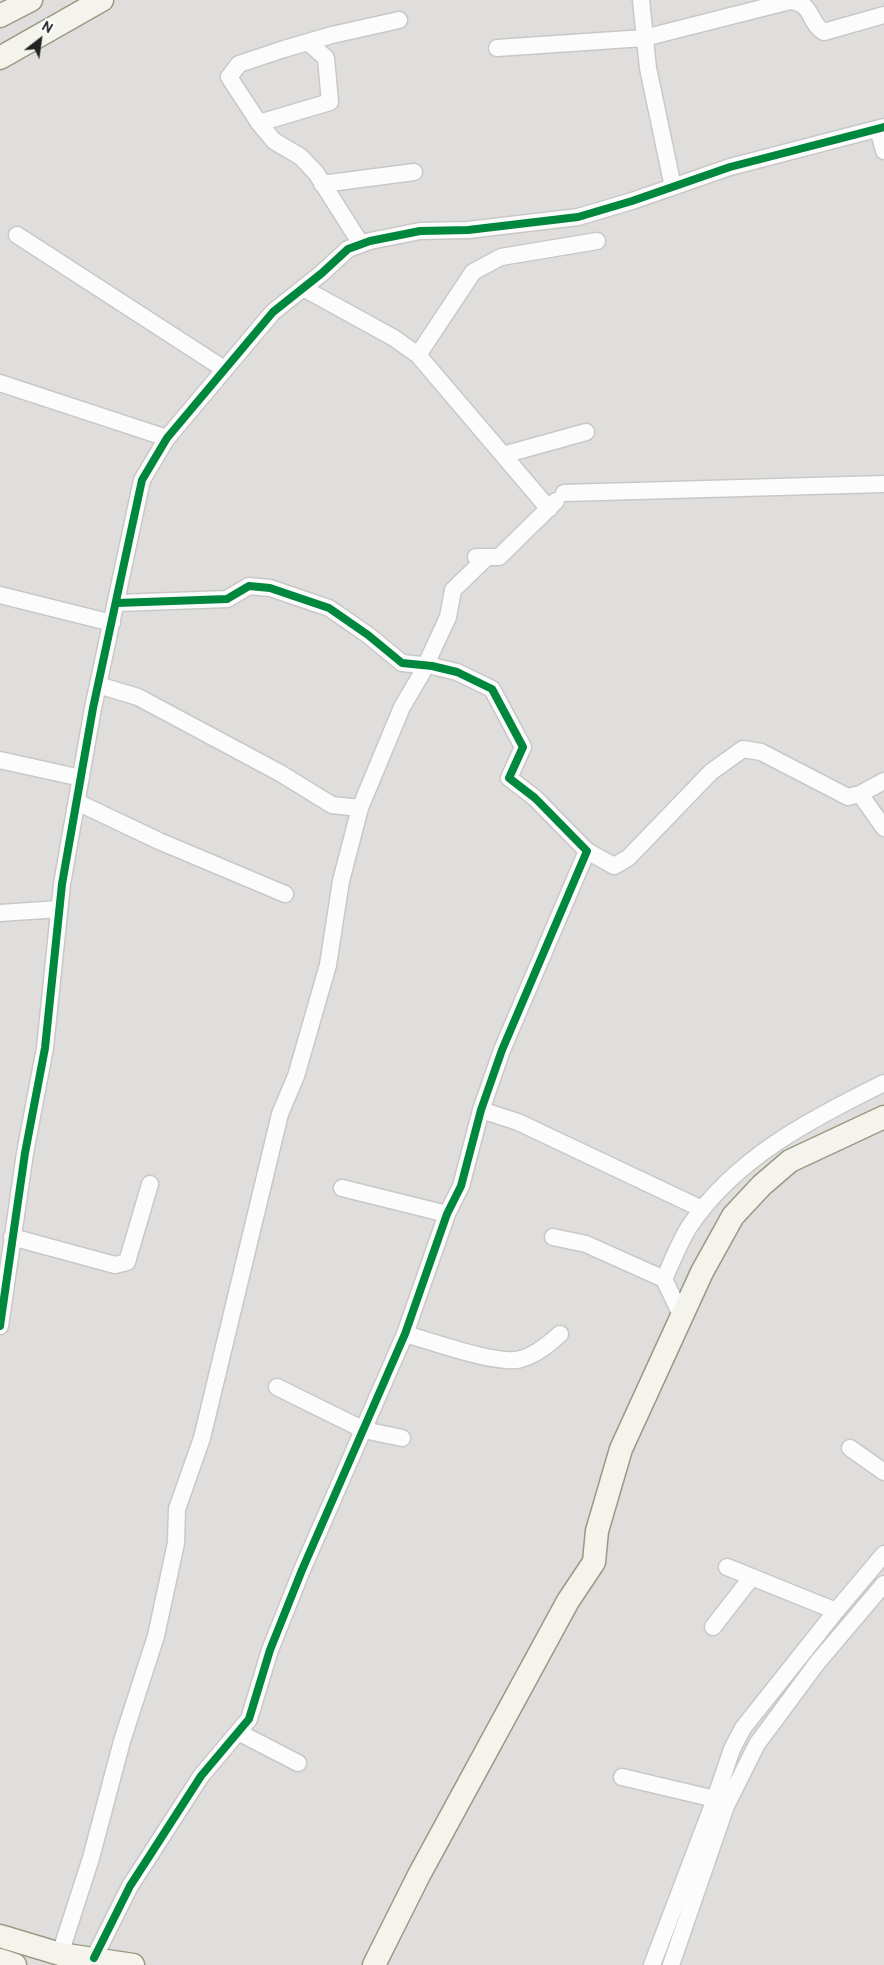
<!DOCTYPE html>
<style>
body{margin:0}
#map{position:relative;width:884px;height:1965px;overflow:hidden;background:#f0eeeb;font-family:Cabin,sans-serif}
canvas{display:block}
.north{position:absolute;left:15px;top:15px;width:50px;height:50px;-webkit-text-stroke:4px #fff;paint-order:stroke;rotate:30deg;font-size:14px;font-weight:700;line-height:20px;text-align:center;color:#222}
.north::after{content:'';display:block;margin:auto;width:18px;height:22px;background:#222;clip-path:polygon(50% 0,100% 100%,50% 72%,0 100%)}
</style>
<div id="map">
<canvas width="884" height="1965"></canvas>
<div class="north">N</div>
</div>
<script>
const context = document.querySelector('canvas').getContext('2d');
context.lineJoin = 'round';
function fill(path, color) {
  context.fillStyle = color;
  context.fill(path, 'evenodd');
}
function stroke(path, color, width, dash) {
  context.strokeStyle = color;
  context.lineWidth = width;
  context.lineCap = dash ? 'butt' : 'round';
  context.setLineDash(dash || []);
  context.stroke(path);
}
fill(new Path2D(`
 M0,0H884V1965H0Z`), '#dfdedc');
const street = new Path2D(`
 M641,0L648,68L673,187
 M497,48L644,38L790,1C814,3 808,23 824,32L884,15
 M259,123L330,102L326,58L308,42
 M878,129L884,151
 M322,184L414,172
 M17,235L224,369
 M361,244L316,173L301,157L274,141L259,123L229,77L239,64L284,49L332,35L399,20
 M303,288L394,338L418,355L549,509
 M418,355L473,272L501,257L597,241
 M0,383L167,438
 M503,455L586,432
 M564,493L884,484
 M476,557H499L556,501
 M0,595L112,623
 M98,685L138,697L280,773L332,805L360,808
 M0,760L81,778
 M860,794L884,828
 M77,802L159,841L285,894
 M587,851L614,866L628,858L711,772L743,749L761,752L848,797L860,794L884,781
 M0,913L59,909
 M481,1110L518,1122L702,1209
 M342,1188L447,1214
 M12,1237L115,1265L127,1262L150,1184
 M553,1237L586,1244L664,1279
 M682,1317L664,1279C672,1262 679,1243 689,1227C735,1158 811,1119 884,1083
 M0,1326L25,1153L45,1048L62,884L93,708L142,480L167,438L273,312L322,273L348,249L370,241L420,231L468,230L578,217L632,201L730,167L884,127
 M405,1334C431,1341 498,1366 521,1359C536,1355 549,1344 560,1334
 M277,1387L364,1430L402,1438
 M850,1448L884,1472
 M727,1567L836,1611
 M713,1627L751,1578
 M238,1732L298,1763
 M622,1777L715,1799
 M60,1954L91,1858L122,1741L156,1636L176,1543L177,1509L202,1438L280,1114L296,1076L328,965L341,881L360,808L402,707L422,673L448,617L453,590L487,557
 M94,1958L130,1886L152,1852L201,1776L249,1719L270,1650L302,1570L405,1334L447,1214L461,1186L481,1110L502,1050L587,851L535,798L509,778L523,747L492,689L457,672L432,666L402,663L368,635L329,608L270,588L249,586L227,599L117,603
 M652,1965L715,1799L732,1749L743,1728L836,1611L884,1554
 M671,1965L726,1806L757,1744L817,1663L884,1584`);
const secondary = new Path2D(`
 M0,16L31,0
 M0,58L102,0
 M0,1936L60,1954L133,1965
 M0,1960L15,1965
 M374,1965L419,1875L568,1601L594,1562L597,1531L621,1449L702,1272L733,1216L762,1185L790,1161L884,1117`);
stroke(street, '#c9c8c7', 19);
stroke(secondary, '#999a82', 25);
stroke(street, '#fdfcfc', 16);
stroke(secondary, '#f4f4ed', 22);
stroke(new Path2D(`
 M0,1326L25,1153L45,1048L62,884L93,708L142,480L167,438L273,312L322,273L348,249L370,241L420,231L468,230L578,217L632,201L730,167L884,127
 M94,1958L130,1886L152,1852L201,1776L249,1719L270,1650L302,1570L405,1334L447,1214L461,1186L481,1110L502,1050L587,851L535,798L509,778L523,747L492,689L457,672L432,666L402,663L368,635L329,608L270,588L249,586L227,599L117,603`), '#00873e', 8);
</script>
